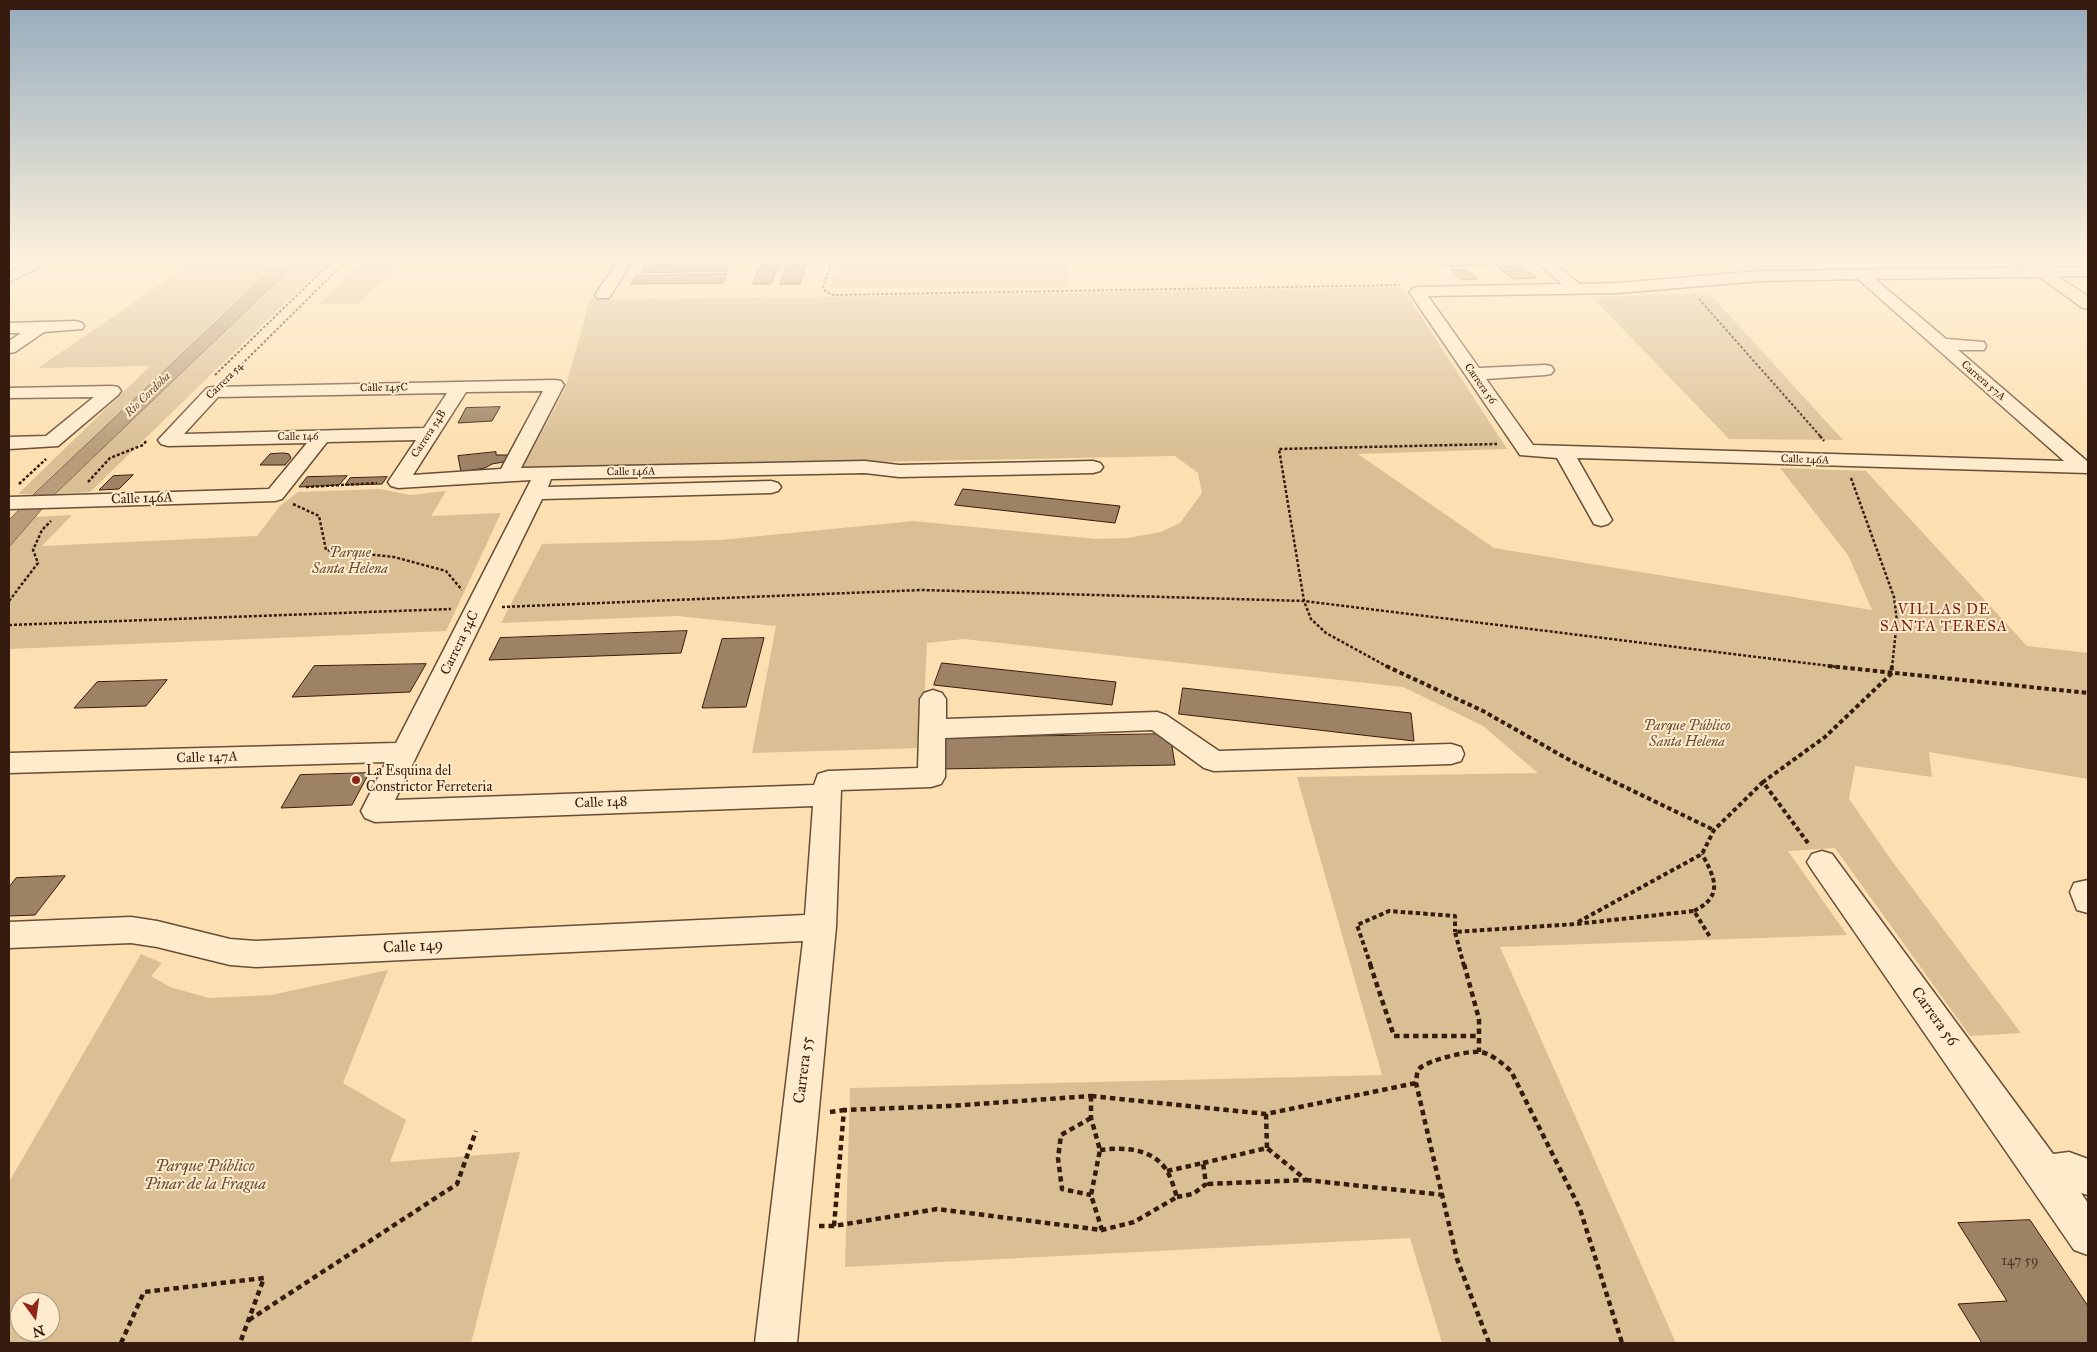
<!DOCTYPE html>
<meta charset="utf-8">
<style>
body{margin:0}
#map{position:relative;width:2097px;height:1352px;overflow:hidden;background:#fce0b1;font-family:"IM FELL Great Primer",serif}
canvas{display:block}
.frame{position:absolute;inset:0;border:10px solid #361c0f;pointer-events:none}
.north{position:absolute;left:10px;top:1292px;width:50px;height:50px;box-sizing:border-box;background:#fdebcc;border:1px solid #ad9880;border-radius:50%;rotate:166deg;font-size:14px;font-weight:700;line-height:20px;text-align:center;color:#361c0f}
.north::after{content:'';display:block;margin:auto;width:18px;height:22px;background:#8f2418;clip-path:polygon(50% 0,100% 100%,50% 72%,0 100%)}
</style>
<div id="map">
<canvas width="2097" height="1352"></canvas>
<div class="frame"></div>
<div class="north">N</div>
</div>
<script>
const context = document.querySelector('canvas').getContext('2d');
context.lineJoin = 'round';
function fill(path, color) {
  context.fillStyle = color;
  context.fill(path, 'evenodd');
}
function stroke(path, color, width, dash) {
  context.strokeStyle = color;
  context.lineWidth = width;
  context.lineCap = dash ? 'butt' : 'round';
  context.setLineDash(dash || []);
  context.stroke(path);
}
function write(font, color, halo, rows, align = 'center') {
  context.font = font + ' "IM FELL Great Primer",serif';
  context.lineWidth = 4;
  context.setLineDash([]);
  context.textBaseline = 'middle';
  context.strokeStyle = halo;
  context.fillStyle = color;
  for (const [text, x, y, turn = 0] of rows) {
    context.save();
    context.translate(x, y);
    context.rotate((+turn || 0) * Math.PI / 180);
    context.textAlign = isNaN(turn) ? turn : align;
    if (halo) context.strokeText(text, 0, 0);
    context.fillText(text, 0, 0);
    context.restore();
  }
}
fill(new Path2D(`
 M196,260H282L34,494H18L150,366L38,368Z
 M299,260H329L90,492L55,494Z
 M364,260H403L358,304H319Z
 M526,260H605L600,268L519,269Z
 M840,260H1068L1069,287H830Z
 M1402,287L1507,449L1358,454L1494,548L1872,610L1848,555L1780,468L1866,471L2027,646L2088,653V779L1929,752L1932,777L1855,766L1849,799L1892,861L2021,1033L1970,1036L1835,848L1788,851L1847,935L1500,947L1676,1343H1442L1410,1238L845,1267L850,1088L1382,1075L1297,777L1538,773L1483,726L1403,687L964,639L927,643L922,748L752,753L776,626L677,616L501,623L542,544L720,540L913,521L1096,539L1128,538L1161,532L1180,523L1202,493L1198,473L1175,456L522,469L565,389L590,299L825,297Z
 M1709,293L1843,440L1729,439L1592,297Z
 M380,489L410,495L446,491L431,516L501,513L446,631L9,649V547L35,517L72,515L42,546L257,536L280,506L298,492Z
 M141,954L162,963L151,976L170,987L209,998L271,995L388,970L343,1083L406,1120L390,1162L520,1152L471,1343H9V1182ZM20,1302H50V1332H20Z`), '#dabf95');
const water = new Path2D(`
 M282,260H299L55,494L9,547V520L34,494Z`);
fill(water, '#b99d7a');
stroke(water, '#85694f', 1);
const building = new Path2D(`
 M763,260H781L771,284H753Z
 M790,260H809L800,284H780Z
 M1437,260H1522L1525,262L1446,267Z
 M729,263L726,271L641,273L645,265Z
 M1522,266L1537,278L1513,279L1498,267Z
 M1466,269L1478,279L1462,280L1451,270Z
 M727,274L723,283L631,284L636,276Z
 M500,407L492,421L458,423L466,408Z
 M496,452V455H512L509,461L492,464L485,468L461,472L458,456Z
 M284,453L289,454L291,458L285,465H260L270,454Z
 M133,475L119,489L99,490L113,476Z
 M347,476L339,485L299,487L307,477Z
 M387,477L382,484L345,485L350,478Z
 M963,489L1120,506L1115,523L955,505Z
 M687,631L681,653L489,660L500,638Z
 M764,638L746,707L702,708L722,639Z
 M942,663L1116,682L1112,705L934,685Z
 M426,664L410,692L292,697L314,666Z
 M167,680L146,706L74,708L97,682Z
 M1183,688L1411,713L1414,741L1179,714Z
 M1170,734L1175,765L940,769L942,738Z
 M369,773L352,805L281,808L300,775Z
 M65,876L35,915L9,916V887L16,878Z
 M2030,1220L2088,1306V1343H1982L1958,1304L2007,1301L1958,1223Z`);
fill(building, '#9d8263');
stroke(building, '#361c0f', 1);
const minor = new Path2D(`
 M32,260H49L47,263L9,282V272Z
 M619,260H633L609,298H597L595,295Z
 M1534,260H1550L1580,284L1618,283L1760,271L2088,267V276L1875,279L1946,339L1984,342L1986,346L1984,350H1958L2088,462V473L1577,458L1612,520L1608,524L1601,526L1594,524L1557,458L1520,455L1409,292L1412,289L1417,287L1562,284ZM1858,279L2064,461L1533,445L1486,379L1545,375L1551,374L1554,370L1551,366L1545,365L1479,368L1428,296L1618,293L1760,281Z
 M76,321L82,323L84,326L82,329L44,332L15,352L9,353V341L21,333H9V323Z
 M555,380L561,381L564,385L521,468L865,461L899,465L1093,461L1100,463L1103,467L1100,471L1093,473L899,477L865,473L551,479L548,487L771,481L778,483L781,487L778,491L771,493L542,499L395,800L814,785L818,774L828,771L918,768L920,699L924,693L933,690L942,693L946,699V719L1157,712L1166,715L1219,751L1451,744L1461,747L1464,754L1461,761L1451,764L1214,771L1204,768L1152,730L945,738V777L941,784L931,787L841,790L836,927L797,1343H755L803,941L256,967L230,965L157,947L131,943L9,948V922L131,917L157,921L230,939L256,941L805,915L813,806L375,822L365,818L361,811L386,762L9,773V753L396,743L531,480L398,488L391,486L388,482L416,440L327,442L282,499L275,501L9,509V497L269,489L307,443L168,446L161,444L158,440L207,388L213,387ZM543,391L501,469L413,475L466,392ZM447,393L424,428L184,434L218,397Z
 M112,386L118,387L121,391L118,395L58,446L9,449V437L46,436L94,397L9,398V388Z
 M1822,851L1832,854L2053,1154L2069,1152L2088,1159V1195L2081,1193L2088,1203V1255L2074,1250L1812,870L1807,862L1812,854Z
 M2088,880V913L2077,910L2070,892L2074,883Z`);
const major = new Path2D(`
 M2016,260H2034L2088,296V309L2082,308Z`);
stroke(minor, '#684d38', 3);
stroke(major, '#361c0f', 2);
stroke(new Path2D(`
 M832,260L823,287L826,292L834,295L1400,285
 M1699,299L1821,437
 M232,374L347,260
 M215,375L333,260`), '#361c0f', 2, [2.5, 2]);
stroke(new Path2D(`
 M1820,436L1824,441
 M1851,478L1894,597L1897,621L1892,667
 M88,482L110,458L143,445L147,440
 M19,484L46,459
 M306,487L377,483
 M293,504L319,516L326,550L394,557L446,571L462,590
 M9,601L38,563L33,550L42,530L51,521
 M502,607L922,590L1304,601L1838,667
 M9,625L451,609
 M1388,667L1326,633L1311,619L1304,601L1279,449L1497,444`), '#361c0f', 2.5, [3, 2]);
stroke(new Path2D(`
 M1386,666L1483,711L1573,762L1714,830
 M1828,666L2088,693
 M1808,843L1763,782L1825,737L1891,674L1892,666
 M1694,911C1724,896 1715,878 1702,854
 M1578,922L1702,854L1714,830L1763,782
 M1371,966L1357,925L1389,911L1455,916V932
 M1464,966L1455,932L1576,924L1694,911L1710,937`), '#361c0f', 4, [4.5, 3]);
stroke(new Path2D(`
 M1370,964L1394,1036H1479
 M1464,964L1479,1019V1052
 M1091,1096L1266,1114L1416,1083
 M1091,1096V1118L1100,1150L1091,1195L1102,1230L937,1209L834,1226L844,1110L949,1106Z
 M830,1112L844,1110
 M1266,1114L1267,1148
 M1091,1118L1061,1135L1058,1158L1062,1189L1091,1195
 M1100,1150C1124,1147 1153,1148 1167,1171C1172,1179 1174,1189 1177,1197L1134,1222L1102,1230
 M1203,1163L1267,1148L1306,1180L1206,1184
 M1167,1171L1203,1163L1206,1184L1193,1194L1177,1197
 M1306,1180L1444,1195
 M819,1226H834
 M249,1320L457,1184L476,1131
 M121,1343L144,1292L264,1278L240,1343
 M1489,1343L1457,1259L1416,1083C1417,1078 1416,1072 1420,1068C1429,1060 1469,1050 1481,1052C1492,1054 1503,1064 1511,1071L1580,1209L1622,1343`), '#361c0f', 4.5, [5.5, 4]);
fill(minor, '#fdebcc');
fill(major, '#fce0b1');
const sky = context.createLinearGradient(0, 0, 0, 449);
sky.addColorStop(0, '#95abbc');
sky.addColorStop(0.58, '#fef1dc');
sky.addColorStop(1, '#fef1dc00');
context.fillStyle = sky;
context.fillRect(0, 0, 2097, 449);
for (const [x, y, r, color] of [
 [356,780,5,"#8f2418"]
]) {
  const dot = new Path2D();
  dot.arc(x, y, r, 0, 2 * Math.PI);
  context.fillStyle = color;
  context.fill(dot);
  stroke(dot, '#fdebcc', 2);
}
write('11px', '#361c0f', '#fdebcc', [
 ["Carrera 54",225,381,-45],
 ["Carrera 57A",1983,381,41],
 ["Carrera 56",1480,384,55],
 ["Calle 145C",384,388,-1],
 ["Carrera 54B",429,434,-57],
 ["Calle 146",298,437,-1],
 ["Calle 146A",1805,460,2],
 ["Calle 146A",631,472,-1]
]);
write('italic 12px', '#644934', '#fdebcc', [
 ["Rio Cordoba",148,395,-44]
]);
write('14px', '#361c0f', '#fdebcc', [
 ["Calle 146A",142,499,-2],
 ["Carrera 54C",460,643,-64],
 ["Calle 147A",207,758,-2],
 ["Calle 148",601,803,-2]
]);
write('italic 14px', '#674d37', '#fdebcc', [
 ["Parque",350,554],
 ["Santa Helena",350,570],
 ["Parque Público",1687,727],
 ["Santa Helena",1687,743]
]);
write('14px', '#361c0f', '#fdebcc', [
 ["La Esquina del",366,772],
 ["Constrictor Ferreteria",366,788]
], 'left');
write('14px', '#503624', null, [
 ["147 59",2020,1262]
]);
context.letterSpacing = '1px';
write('15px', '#7a1f14', '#fdebcc', [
 ["VILLAS DE",1944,610],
 ["SANTA TERESA",1944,627]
]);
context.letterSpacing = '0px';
write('16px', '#361c0f', '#fdebcc', [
 ["Calle 149",413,947,-3],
 ["Carrera 56",1934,1017,54],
 ["Carrera 55",804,1070,-83]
]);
write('italic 16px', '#674d37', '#fdebcc', [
 ["Parque Público",205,1167],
 ["Pinar de la Fragua",205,1185]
]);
</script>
